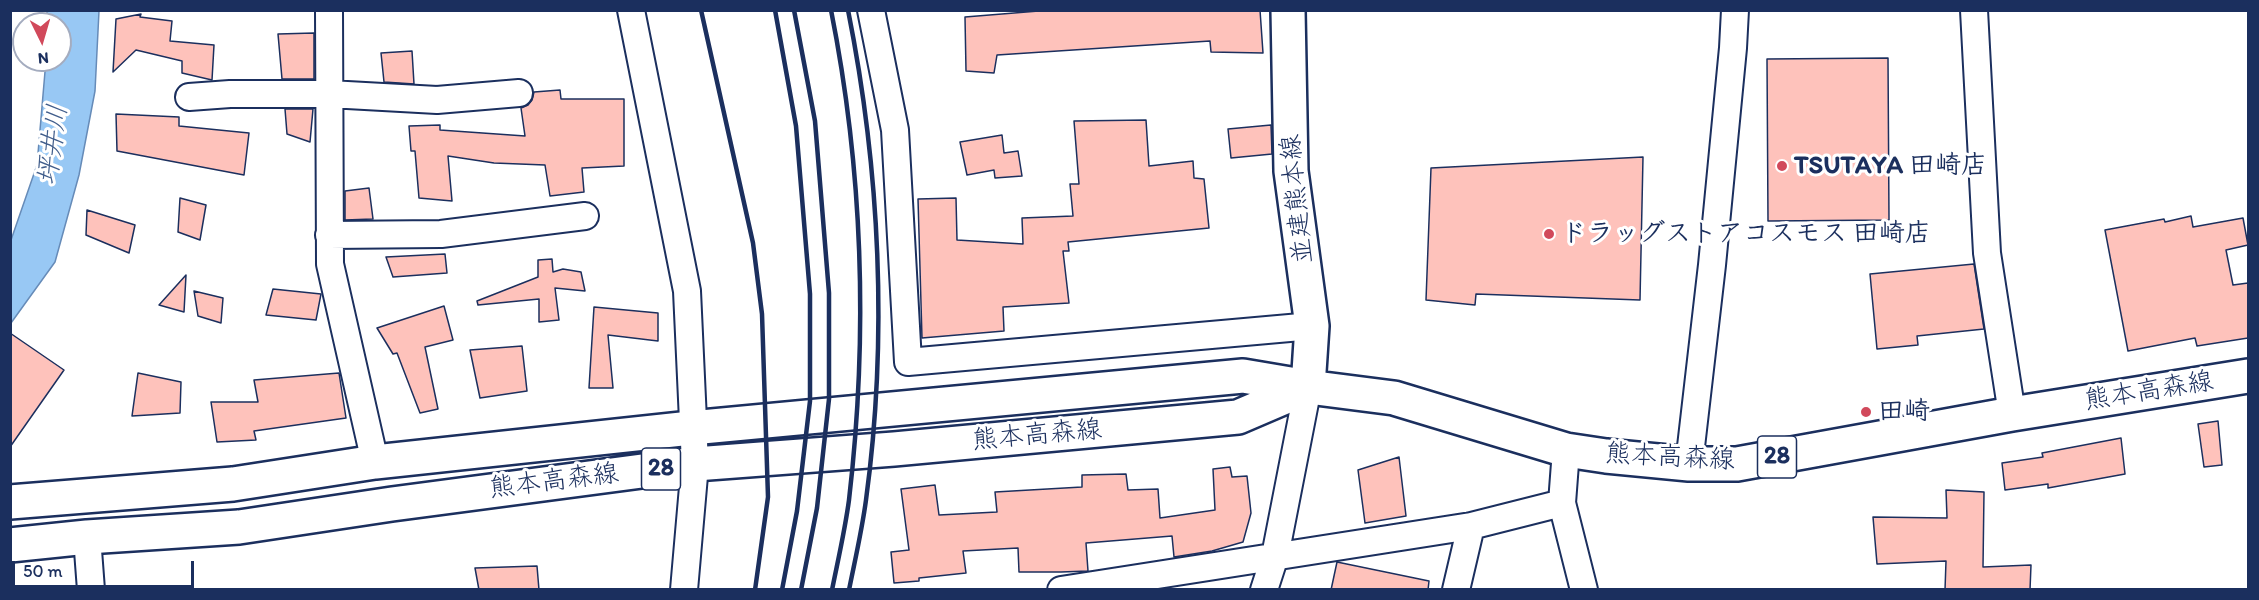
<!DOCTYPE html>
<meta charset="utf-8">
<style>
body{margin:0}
#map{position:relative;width:2259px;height:600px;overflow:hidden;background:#fff;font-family:Itim,sans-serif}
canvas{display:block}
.frame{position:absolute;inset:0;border:12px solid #1b2f5e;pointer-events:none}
.north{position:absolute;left:12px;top:12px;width:60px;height:60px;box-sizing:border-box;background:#fff;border:2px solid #a4acbf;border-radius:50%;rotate:175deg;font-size:16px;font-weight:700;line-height:24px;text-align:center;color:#1b2f5e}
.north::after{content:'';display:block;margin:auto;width:21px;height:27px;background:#d1495b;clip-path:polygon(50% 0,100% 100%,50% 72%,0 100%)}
.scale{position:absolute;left:12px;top:561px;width:182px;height:27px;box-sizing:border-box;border:3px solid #1b2f5e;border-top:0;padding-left:8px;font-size:18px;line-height:21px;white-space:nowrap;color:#1b2f5e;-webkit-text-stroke:4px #fff;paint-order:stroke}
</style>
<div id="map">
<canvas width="2259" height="600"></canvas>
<div class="frame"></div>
<div class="north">N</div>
<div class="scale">50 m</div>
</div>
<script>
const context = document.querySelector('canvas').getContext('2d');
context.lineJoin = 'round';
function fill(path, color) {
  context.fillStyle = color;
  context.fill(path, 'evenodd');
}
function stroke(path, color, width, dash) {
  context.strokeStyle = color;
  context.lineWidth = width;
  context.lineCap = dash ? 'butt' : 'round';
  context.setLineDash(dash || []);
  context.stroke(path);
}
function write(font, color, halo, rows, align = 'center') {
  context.font = font + ' Itim,"Klee One",sans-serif';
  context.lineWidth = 6;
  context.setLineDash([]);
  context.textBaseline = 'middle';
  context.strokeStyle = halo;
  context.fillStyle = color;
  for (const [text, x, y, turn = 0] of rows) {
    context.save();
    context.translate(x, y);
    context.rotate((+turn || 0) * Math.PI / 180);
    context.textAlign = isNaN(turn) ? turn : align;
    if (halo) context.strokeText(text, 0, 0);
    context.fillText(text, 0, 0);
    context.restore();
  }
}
const water = new Path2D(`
 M47,11H99L95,91L79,175L55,262L11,323V240L37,165L46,60H60V24H47Z`);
fill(water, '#98c8f4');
stroke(water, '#668bb8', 1.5);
const building = new Path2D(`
 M1051,10H1260L1263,53L1211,52L1210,41L997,55L994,73L966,71L965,17Z
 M141,14L140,17L172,21L170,41L214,45L212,80L182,73V61L136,50L113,72L116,19Z
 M314,33V79H282L278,34Z
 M412,51L414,84L384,82L381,53Z
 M1888,58L1889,220L1768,221L1767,59Z
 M560,90L561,99H624V166L582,168L584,192L550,196L545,165L494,163L448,156L452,201L419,198L415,151H411L409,126L440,125V130L525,136L521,108L528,105L532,100L534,92Z
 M285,109H313L310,142L287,134Z
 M116,114L179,117V126L249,133L244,175L117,151Z
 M1146,120L1149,166L1193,161L1194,178L1204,179L1209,228L1068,242L1069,251H1063L1069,303L1003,307L1004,331L922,338L918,199L956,198L957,240L1023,244L1022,218L1073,216L1070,184H1079L1074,121Z
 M1271,125L1272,154L1231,158L1228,129Z
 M1002,135L1004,153L1018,151L1022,176L995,178L994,170L967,175L960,142Z
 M1643,157L1640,300L1476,294L1475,305L1426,300L1431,168Z
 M369,188L373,219L345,220V191Z
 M180,198L206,205L200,240L178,232Z
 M87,210L135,225L129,253L86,235Z
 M2191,216L2193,227L2243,218L2248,245L2226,250L2233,285L2248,283V338L2197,346L2195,338L2128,351L2105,230L2164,219L2165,222Z
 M445,254L447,273L393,277L386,257Z
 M552,259L553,272L563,269L581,272L585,291L555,288L559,320L539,322V299L478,305L477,301L538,277V260Z
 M1974,264L1984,329L1917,336L1918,345L1877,349L1870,274Z
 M186,275L184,312L159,305Z
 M273,289L321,294L316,320L266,315Z
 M194,291L223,298L221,323L198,316Z
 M444,306L453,340L425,347L438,409L420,413L397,353L393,354L377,328Z
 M594,307L658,313V341L608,335L613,388H589Z
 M10,333L64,370L10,447Z
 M522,346L527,391L480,398L470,350Z
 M138,373L181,382L180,413L132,416Z
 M339,373L346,418L254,431L256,440L217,442L211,402H258L254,380Z
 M2218,421L2222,465L2204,467L2198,424Z
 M2121,438L2125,474L2048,488V484L2005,490L2002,463L2043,457L2042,453Z
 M1399,457L1406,516L1365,523L1358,470Z
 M1230,467L1232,477L1247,476L1251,513L1243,542L1212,551L1174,557L1172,536L1086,543L1088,571L1061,572H1019L1018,548L963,551L966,573L919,578V581L894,583L891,552L909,550L901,489L935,485L939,515L997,512L995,492L1082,487V475L1126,474L1128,490L1158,489L1160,518L1215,510L1213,469Z
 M1946,490L1984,492L1983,567L2031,565L2030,590H1945L1946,561L1877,564L1873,517L1947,518Z
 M1337,562L1429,581L1428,590H1331Z
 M537,566L539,590H479L475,568Z`);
fill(building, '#fec2bb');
stroke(building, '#1b2f5e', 1.5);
const minor = new Path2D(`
 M329,10L330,264L375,462
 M631,10L687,291L695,464L684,590
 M871,10L895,130L908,362L1312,326
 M1974,10L1987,253L2012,414
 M189,97L230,94H329L437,100L519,93
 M329,235L441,234L585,216
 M1566,450L1562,503L1584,590
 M1689,464L1712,265L1733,48L1735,10
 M87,537L91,590
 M1061,590L1471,526L1562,503
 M1264,590L1275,556L1308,387
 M1456,590L1471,526`);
const major = new Path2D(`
 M1288,10L1291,171L1312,326L1308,387
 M10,502L233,484L375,462L691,428L1243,376L1308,387L1394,398L1566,450L1606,456L1689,464H1737L2012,414L2248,376
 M10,545L87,537L239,527L392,504L695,464L894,449L1238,417L1308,387`);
stroke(minor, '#1b2f5e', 30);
stroke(major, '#1b2f5e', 38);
stroke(minor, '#fff', 26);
stroke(major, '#fff', 33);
stroke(new Path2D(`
 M701,10L753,243L762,314L768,497L755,590
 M775,10L796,126L810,294V401L797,511L782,590
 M794,10L815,121L829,293V399L817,508L801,590
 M831,10C863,171 868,337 849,500C845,530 838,560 832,590
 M848,10C880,170 888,338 866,500C862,530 855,560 849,590`), '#1b2f5e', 4.5);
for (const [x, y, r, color] of [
 [1782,166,6,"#d1495b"],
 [1549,234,6,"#d1495b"],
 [1866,412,6,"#d1495b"]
]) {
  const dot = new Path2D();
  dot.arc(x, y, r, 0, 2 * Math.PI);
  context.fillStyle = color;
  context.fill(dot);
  stroke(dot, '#fff', 2);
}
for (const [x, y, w] of [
 [1777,457,39],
 [661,469,39]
]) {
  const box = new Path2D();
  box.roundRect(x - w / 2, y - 21, w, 42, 4.5);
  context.fillStyle = '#fff';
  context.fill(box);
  stroke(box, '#1b2f5e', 1.5);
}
write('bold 24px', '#1b2f5e', null, [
 ["28",1777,457],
 ["28",661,469]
]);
write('bold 26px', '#1b2f5e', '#fff', [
 ["TSUTAYA 田崎店",1794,166],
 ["ドラッグストアコスモス 田崎店",1561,234],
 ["田崎",1878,412]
], 'left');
write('26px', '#1b2f5e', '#fff', [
 ["並建熊本線",1298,199,-96],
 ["熊本高森線",2149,392,-9],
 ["熊本高森線",1037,436,-5],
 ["熊本高森線",1670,458,3],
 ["熊本高森線",554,482,-7]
]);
write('italic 27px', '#405d8b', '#fff', [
 ["坪井川",54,145,-82]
]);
</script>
